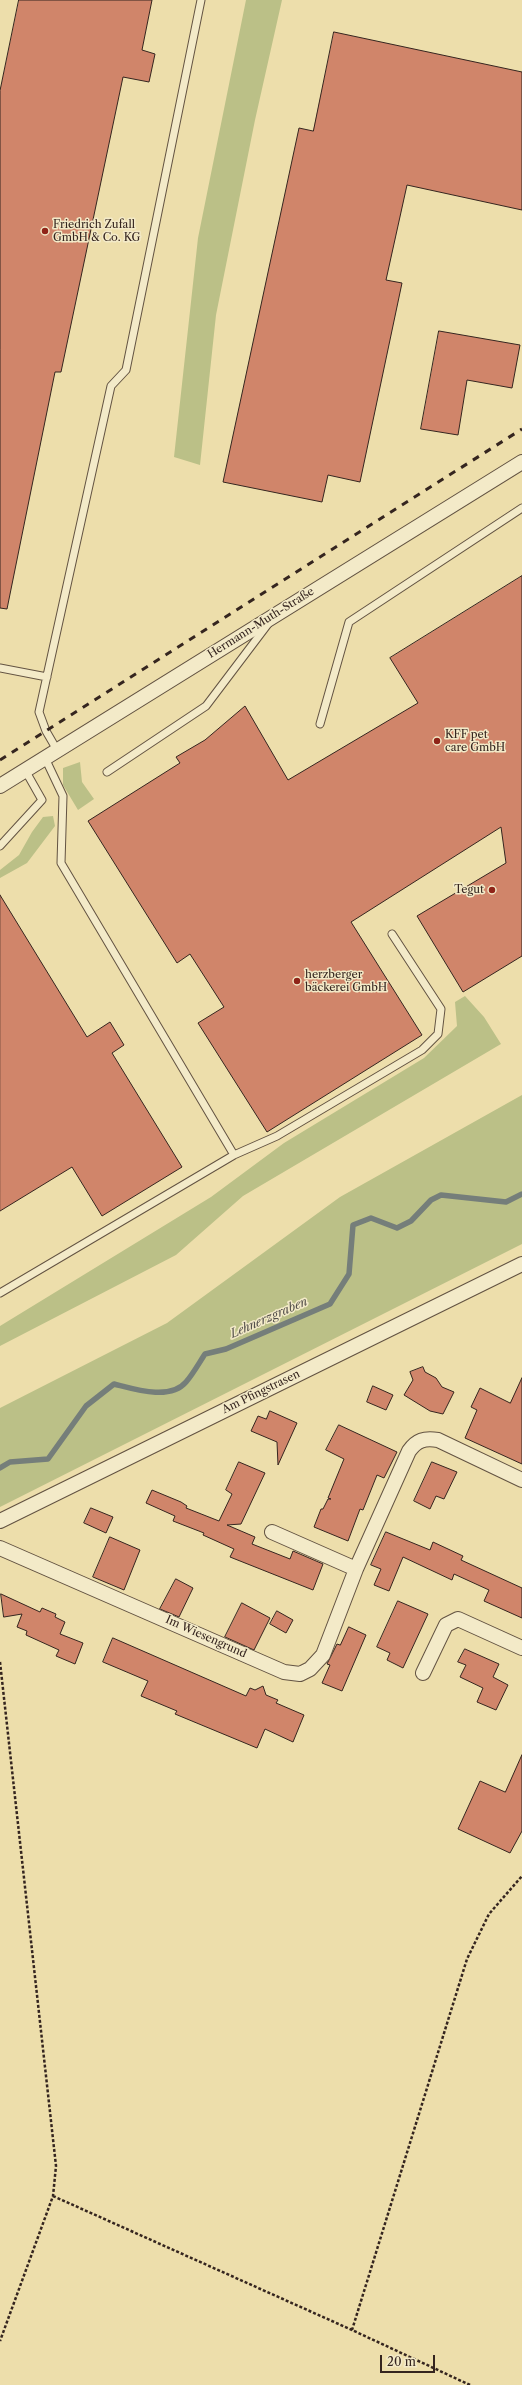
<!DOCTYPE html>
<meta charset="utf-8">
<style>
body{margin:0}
#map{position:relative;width:522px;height:2385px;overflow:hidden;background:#eddeab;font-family:"Libre Caslon Text",serif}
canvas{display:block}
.scale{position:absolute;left:380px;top:2355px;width:55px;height:18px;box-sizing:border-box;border:2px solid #35251f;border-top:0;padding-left:5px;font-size:12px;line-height:14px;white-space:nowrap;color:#35251f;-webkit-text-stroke:3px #f3eac8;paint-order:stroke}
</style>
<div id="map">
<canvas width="522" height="2385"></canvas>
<div class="scale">20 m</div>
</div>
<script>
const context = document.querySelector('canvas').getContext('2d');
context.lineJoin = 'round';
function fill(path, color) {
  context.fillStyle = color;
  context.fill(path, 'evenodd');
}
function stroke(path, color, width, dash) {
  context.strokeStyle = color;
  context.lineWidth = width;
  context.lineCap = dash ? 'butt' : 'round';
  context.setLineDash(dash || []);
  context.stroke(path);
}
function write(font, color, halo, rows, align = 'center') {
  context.font = font + ' "Libre Caslon Text",serif';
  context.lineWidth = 3;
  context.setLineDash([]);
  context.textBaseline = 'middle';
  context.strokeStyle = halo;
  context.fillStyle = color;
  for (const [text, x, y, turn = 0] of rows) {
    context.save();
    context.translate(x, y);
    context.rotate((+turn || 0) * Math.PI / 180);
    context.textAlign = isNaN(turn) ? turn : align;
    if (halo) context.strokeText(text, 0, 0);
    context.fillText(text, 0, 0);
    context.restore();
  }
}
fill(new Path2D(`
 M246,0H282L255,120L216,315L200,465L174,457L198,238Z
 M80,762L82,782L94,799L78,810L63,785V768Z
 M53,816L55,826L27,863L0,878V870L19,855L32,832L43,817Z
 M465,996L484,1017L501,1044L243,1196L176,1255L0,1346V1326L211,1197L284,1143L424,1058L457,1026L455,1002Z
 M522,1095V1244L0,1507V1408L167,1323L340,1197Z`), '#bbc087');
stroke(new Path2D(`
 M0,1468L10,1462L48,1459L86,1406L114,1384C134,1389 170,1401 186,1382C193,1374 199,1363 205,1354L226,1349L330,1304L349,1274L353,1225L371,1218L397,1228L411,1221L431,1200L441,1195L506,1202L522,1194`), '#757e7a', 5.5);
const building = new Path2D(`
 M19,0H152L142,50L155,54L149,82L123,77L61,372H55L7,609L0,608V91Z
 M334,32L522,72V210L407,185L386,280L402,283L360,482L328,475L322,502L223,482L299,128L313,131Z
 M439,331L520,345L512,388L467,380L458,435L421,429Z
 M522,576V956L463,992L417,916L506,863L501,827L351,922L422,1035L267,1132L198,1023L224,1007L190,954L177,963L88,821L180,763L176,757L205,740L245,706L288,780L418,703L390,658Z
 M0,895L87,1037L110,1022L124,1045L112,1053L182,1167L102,1216L72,1167L0,1211Z
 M423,1367L425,1372L436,1378L442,1387L454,1392L443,1414L430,1411L404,1395L413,1380L410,1372Z
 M522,1378V1464L465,1438L477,1410L471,1407L480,1388L510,1403Z
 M373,1386L393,1395L386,1410L367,1402Z
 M270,1411L297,1423L278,1465L277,1442L251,1431L258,1416L266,1419Z
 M339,1425L397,1452L384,1478L377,1475L363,1510L360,1509L348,1541L314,1527L321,1509H323L328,1499H331L328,1498L344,1459L326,1450Z
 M239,1462L265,1473L241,1524L227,1525L255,1537L252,1544L290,1559L293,1551L323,1564L313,1590L230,1557L234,1549L203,1535L204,1533L173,1521L175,1516L146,1503L152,1490L181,1502L187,1506L186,1508L219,1521L232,1494L226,1490Z
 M432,1462L457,1472L444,1499L436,1496L430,1509L414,1501Z
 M91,1508L113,1517L106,1533L84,1523Z
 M386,1532L430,1550L433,1542L463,1556L461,1560L522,1588V1618L484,1601L489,1590L454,1574L452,1580L403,1557L389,1591L374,1585L381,1569L371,1565Z
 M110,1537L140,1550L124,1590L93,1577Z
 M176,1579L193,1588L179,1617L160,1609Z
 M1,1594L40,1612L42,1608L56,1614L55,1617L65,1622L60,1634L83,1643L75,1664L56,1656L59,1650L26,1635L27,1631L17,1627L22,1614L4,1617Z
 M398,1601L428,1614L403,1668L387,1660L390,1653L377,1647Z
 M242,1603L270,1618L254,1650L225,1637Z
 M277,1611L293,1620L286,1633L270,1624Z
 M349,1627L366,1635L342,1691L322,1683L330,1665L327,1664L337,1644L340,1645Z
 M113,1638L246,1696L250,1688L255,1690L263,1686L266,1695L278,1700L276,1703L304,1715L293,1742L265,1729L257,1748L175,1714L177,1711L141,1696L148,1681L103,1662Z
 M465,1649L499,1664L493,1677L508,1685L496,1710L477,1702L483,1688L460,1677L466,1665L458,1662Z
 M522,1755V1831L510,1853L458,1829L480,1781L505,1792Z`);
fill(building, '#d0856a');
stroke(building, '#35251f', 1);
const service = new Path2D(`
 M0,668L47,677
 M320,724L349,622L522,508
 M57,750L46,731L39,712L111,386L126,370L201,0
 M45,758L63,796L61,863L234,1155
 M107,772L206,706L268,624
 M0,846L42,800L25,770
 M0,1293L234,1155L277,1136L422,1050L438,1034L441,1009L392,934`);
const minor = new Path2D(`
 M0,786L522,462
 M0,1521L522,1264
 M272,1532L356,1569
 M0,1548L284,1672L300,1674L310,1669L323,1655L356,1569L409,1451C417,1440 424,1438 438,1440L522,1480
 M423,1673L446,1625L458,1619L522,1648`);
stroke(service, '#635342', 9);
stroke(minor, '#635342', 16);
stroke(new Path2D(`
 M0,1662L56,2166L53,2196L0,2341
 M53,2196L352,2330
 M470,2385L352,2330L467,1959L489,1914L522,1876`), '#35251f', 2.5, [3, 2]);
stroke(service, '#f3eac8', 7);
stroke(minor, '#f3eac8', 14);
stroke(new Path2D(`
 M0,760L522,429`), '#35251f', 3, [7, 7]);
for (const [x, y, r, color] of [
 [45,231,4,"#8f2418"],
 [437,741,4,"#8f2418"],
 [492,890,4,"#8f2418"],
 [297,981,4,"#8f2418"]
]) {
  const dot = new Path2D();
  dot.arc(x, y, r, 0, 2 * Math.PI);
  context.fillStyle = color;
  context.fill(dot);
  stroke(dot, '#f3eac8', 1.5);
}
write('11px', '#35251f', '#f3eac8', [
 ["Friedrich Zufall",53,225],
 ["GmbH & Co. KG",53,238],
 ["KFF pet",445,735],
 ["care GmbH",445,748],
 ["Tegut",484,890,"right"],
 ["herzberger",305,975],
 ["bäckerei GmbH",305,988]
], 'left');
write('11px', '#35251f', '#f3eac8', [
 ["Hermann-Muth-Straße",261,623,-32],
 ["Am Pfingstrasen",261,1392,-26],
 ["Im Wiesengrund",206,1637,24]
]);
write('italic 12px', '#55514c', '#f3eac8', [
 ["Lehnerzgraben",269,1318,-24]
]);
</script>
